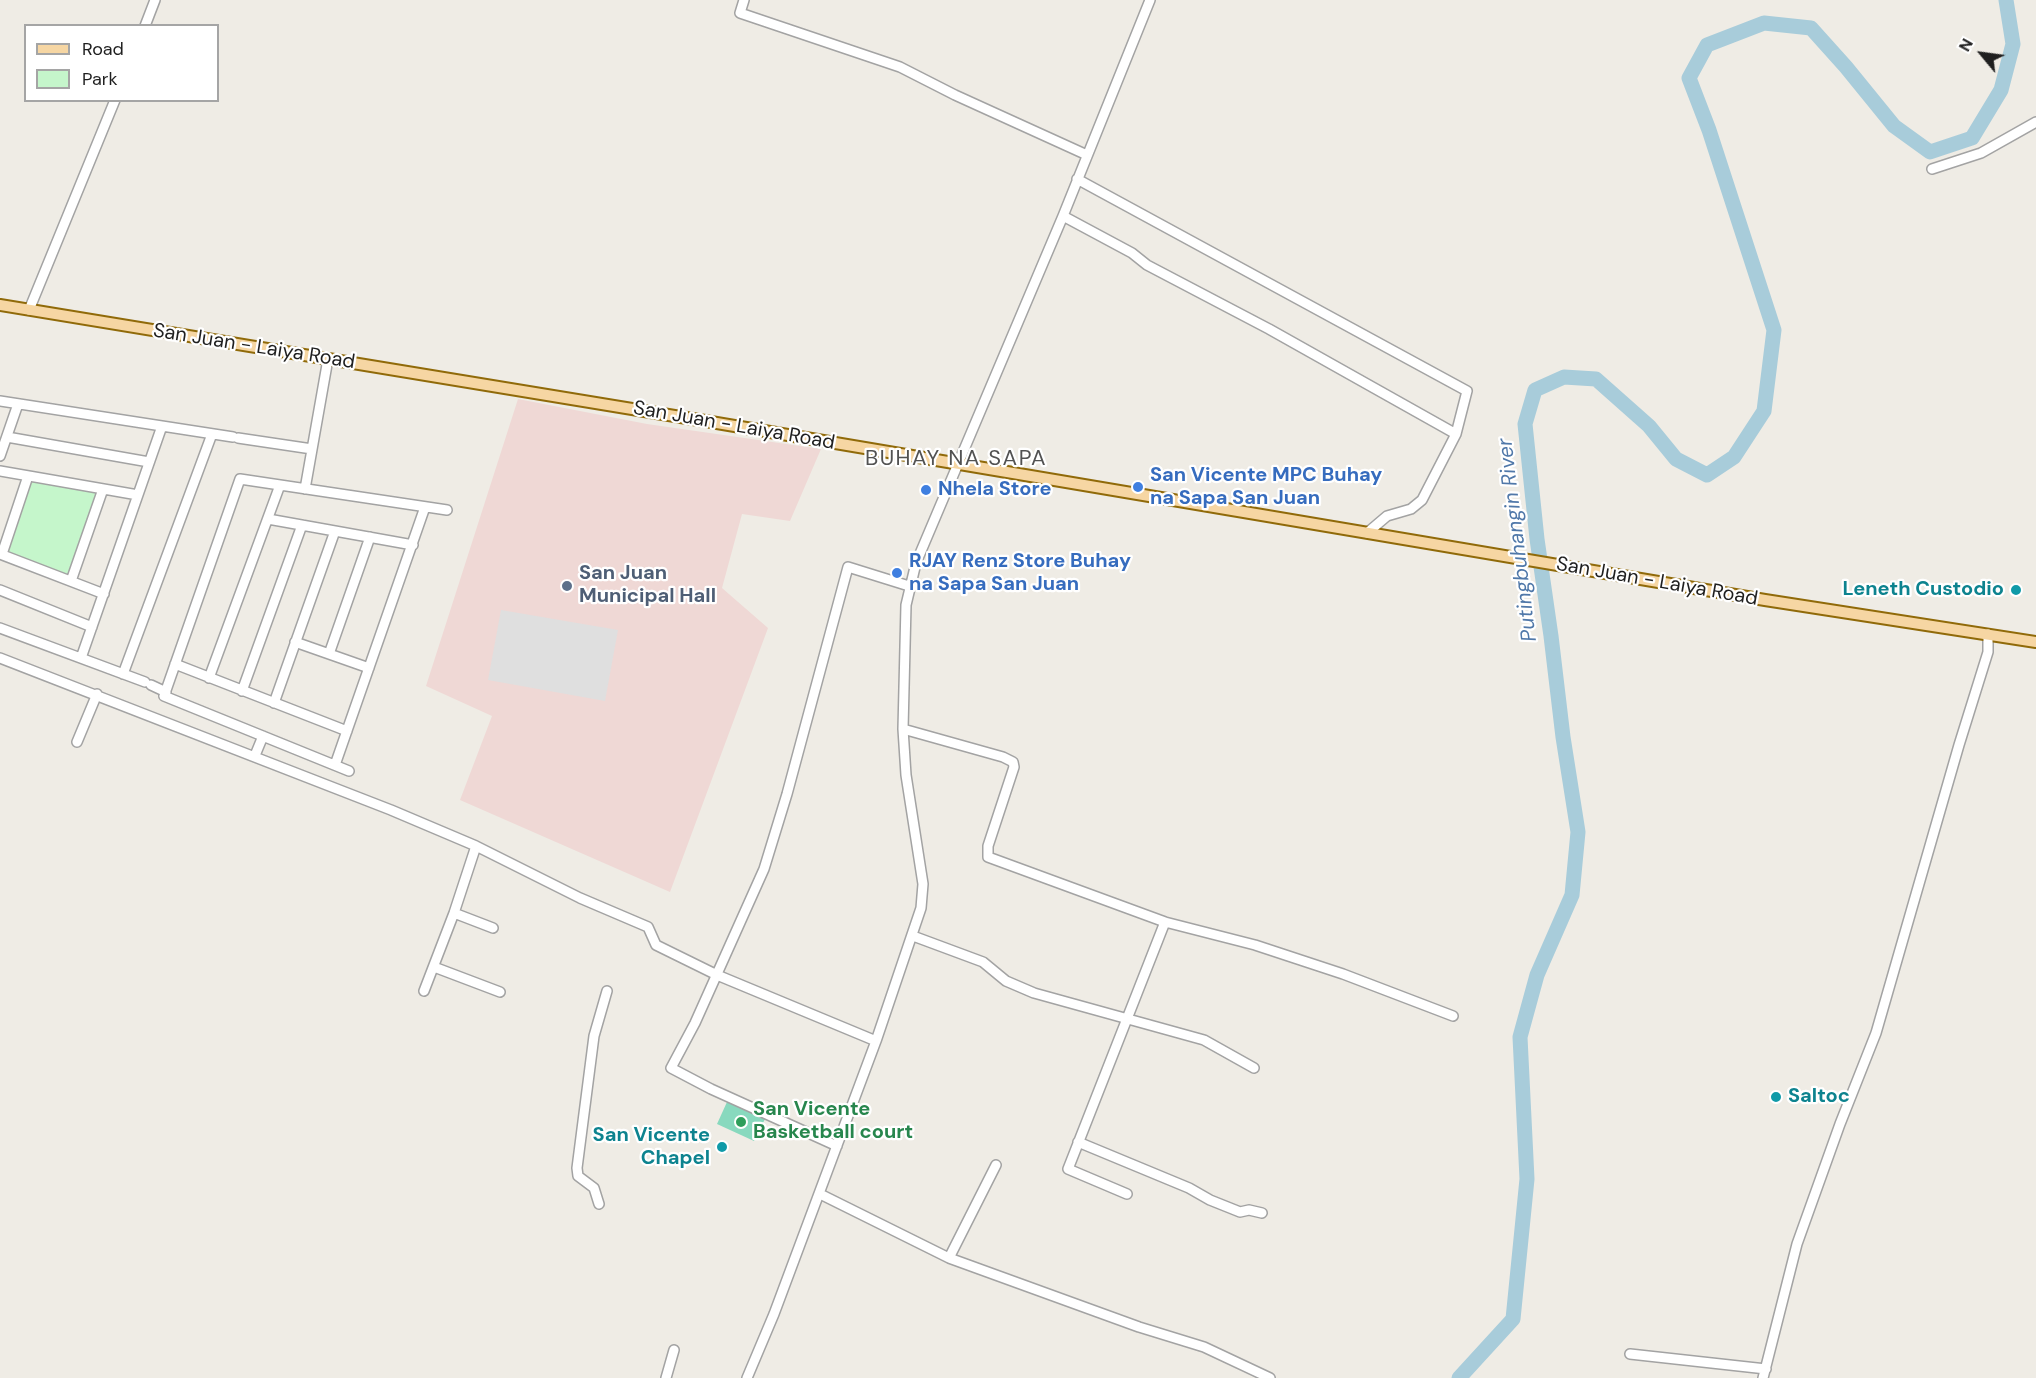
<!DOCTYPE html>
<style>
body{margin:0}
#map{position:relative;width:2036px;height:1378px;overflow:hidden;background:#efece5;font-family:"DM Sans",sans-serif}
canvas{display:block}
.legend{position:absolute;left:24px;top:24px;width:195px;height:78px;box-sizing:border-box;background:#fff;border:2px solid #a5a5a5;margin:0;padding:8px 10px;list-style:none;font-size:18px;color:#1f1f1f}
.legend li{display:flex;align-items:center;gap:12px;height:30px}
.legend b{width:30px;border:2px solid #a5a5a5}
.north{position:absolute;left:1952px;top:24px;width:60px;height:60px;-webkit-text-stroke:4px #fff;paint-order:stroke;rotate:299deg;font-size:16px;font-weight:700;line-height:24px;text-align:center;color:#1f1f1f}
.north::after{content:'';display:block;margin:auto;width:21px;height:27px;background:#1f1f1f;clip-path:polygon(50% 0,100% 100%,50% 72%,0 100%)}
</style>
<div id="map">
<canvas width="2036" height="1378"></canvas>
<ul class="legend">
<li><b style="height:8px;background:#f6d6a3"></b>Road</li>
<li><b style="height:16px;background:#c5f6cb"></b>Park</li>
</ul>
<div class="north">N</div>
</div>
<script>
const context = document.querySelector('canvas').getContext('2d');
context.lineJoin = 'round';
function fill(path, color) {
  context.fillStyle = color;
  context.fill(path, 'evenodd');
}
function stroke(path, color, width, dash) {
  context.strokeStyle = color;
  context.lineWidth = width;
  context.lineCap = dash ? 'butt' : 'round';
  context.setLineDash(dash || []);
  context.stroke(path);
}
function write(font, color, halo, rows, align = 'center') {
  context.font = font + ' "DM Sans",sans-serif';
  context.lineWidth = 4.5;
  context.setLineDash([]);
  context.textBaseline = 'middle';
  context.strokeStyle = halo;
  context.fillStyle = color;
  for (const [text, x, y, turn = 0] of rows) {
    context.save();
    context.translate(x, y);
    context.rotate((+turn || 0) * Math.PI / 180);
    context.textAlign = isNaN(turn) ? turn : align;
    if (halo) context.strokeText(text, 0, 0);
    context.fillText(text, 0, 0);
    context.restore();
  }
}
fill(new Path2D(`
 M518,399L647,424L821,449L790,521L742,514L722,588L768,628L670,892L460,800L492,716L426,686Z`), '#efd8d5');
fill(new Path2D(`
 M30,479L96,492L69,577L6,553Z`), '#c5f6cb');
fill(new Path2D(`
 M727,1102L765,1119L754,1141L717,1124Z`), '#88d9be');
fill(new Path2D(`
 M501,610L618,630L605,701L488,680Z`), '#dfdfdf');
stroke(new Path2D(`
 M1459,1378L1513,1319L1527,1179L1520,1037L1537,975L1572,895L1578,832L1563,737L1551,636L1537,539L1525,424L1535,390L1564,377L1596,379L1649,426L1676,459L1707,475L1734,457L1764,411L1774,330L1709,130L1689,78L1707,45L1764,23L1811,28L1846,67L1894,126L1930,152L1972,138L2001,90L2013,44L2006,0`), '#a8ccda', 15);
const minor = new Path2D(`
 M744,0L740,13L900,67L955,95L1087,155
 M145,26L155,0
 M1932,169L1981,153L2036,122
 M1077,179L1467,391L1456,434L1422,500L1411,509L1387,516L1367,533
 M1063,216L1132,253L1147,265L1269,329L1456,434
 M29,310L115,100
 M0,401L233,437
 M7,437L149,462
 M238,438L312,449
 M0,456L18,404
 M0,471L138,495
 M305,489L328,359
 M268,519L413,545
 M0,554L104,594
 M2,554L28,476
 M71,581L103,489
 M0,590L92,627
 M0,628L145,682
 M295,642L369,668
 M329,654L370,537
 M0,658L391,810L476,846L580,898L648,927L656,945L717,975L876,1041
 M81,658L162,426
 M175,664L347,731
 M123,674L212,434
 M209,678L280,485
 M151,685L166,692
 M242,691L302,525
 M274,703L335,531
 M903,729L1003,757L1013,762L1014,767L988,846V857L1165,922L1255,945L1343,974L1453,1016
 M77,742L97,694
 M256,753L263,736
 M335,765L425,507
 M349,771L164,696L240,479L447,510
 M454,913L493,928
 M913,936L983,962L1006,981L1034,993L1204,1040L1254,1068
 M434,967L500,992
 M424,991L454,913L476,846
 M1078,1142L1189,1188L1210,1200L1240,1212L1249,1210L1262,1213
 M837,1146L711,1089L671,1068L695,1023L764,869L787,794L848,567L909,586
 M820,1194L949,1258L1139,1327L1204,1347L1270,1378
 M1127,1194L1068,1169L1165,922
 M599,1204L594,1188L578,1176L577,1168L594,1036L607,991
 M949,1258L996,1165
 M1630,1354L1766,1369
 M666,1378L674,1350
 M747,1378L774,1314L876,1041L921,908L923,884L906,775L903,729L906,605L916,563L1063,216L1150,0
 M1763,1378L1797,1244L1840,1124L1876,1033L1959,745L1988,652V634`);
const major = new Path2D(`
 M0,305L705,421L1765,600L2036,642`);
stroke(minor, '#a3a3a3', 12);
stroke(major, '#906a09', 14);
stroke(minor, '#fff', 9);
stroke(major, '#f6d6a3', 10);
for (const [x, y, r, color] of [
 [1138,487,6,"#3f7fe0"],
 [926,490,6,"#3f7fe0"],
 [897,573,6,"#3f7fe0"],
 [567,586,6,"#5c6f8a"],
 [2016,590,6,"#0f9aa8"],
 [1776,1097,6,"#0f9aa8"],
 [741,1122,6,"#2e9e5b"],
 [722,1147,6,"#0f9aa8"]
]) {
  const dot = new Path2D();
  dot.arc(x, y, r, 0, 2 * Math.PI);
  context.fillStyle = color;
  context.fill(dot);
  stroke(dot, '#fff', 2);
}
write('20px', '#1f1f1f', '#fff', [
 ["San Juan - Laiya Road",254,347,9],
 ["San Juan - Laiya Road",734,426,10],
 ["San Juan - Laiya Road",1657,582,10]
]);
write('bold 20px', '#366cbe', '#fff', [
 ["San Vicente MPC Buhay",1150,476],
 ["na Sapa San Juan",1150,499],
 ["Nhela Store",938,490],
 ["RJAY Renz Store Buhay",909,562],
 ["na Sapa San Juan",909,585]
], 'left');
write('bold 20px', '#4e5e75', '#fff', [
 ["San Juan",579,574],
 ["Municipal Hall",579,597]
], 'left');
write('bold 20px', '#0d838f', '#fff', [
 ["Leneth Custodio",2004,590],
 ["Saltoc",1788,1097,"left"],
 ["San Vicente",710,1136],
 ["Chapel",710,1159]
], 'right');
write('bold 20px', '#27864d', '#fff', [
 ["San Vicente",753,1110],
 ["Basketball court",753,1133]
], 'left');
write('italic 21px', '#5078a9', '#fff', [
 ["Putingbuhangin River",1518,540,-97]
]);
context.letterSpacing = '1.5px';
write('22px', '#525252', '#fff', [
 ["BUHAY NA SAPA",956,459]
]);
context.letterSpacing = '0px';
</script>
